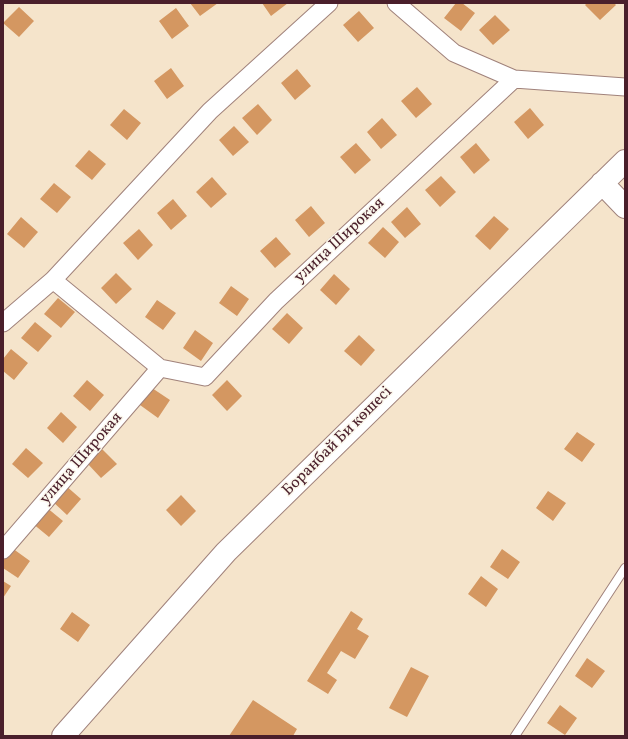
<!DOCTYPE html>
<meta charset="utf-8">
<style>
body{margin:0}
#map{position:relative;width:628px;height:739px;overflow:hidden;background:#f5e4cb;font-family:Vollkorn,serif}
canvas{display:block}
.frame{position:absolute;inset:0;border:4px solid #4a1f2b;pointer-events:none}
</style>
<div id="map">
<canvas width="628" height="739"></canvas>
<div class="frame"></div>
</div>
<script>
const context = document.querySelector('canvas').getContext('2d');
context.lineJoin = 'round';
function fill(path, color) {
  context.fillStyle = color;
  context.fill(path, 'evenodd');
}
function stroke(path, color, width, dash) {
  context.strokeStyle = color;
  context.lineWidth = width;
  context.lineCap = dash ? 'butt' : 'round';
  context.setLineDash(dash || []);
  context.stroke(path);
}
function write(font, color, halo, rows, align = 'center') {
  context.font = font + ' Vollkorn,serif';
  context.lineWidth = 3;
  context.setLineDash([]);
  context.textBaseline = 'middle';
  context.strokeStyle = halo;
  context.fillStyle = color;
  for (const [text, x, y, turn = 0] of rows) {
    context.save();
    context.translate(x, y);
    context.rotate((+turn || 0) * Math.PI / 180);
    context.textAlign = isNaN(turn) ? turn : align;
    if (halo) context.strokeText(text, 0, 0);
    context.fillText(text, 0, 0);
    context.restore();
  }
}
fill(new Path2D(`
 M190,3H218L200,16Z
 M262,3H288L271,16Z
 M456,3H462L475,13L461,31L444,18Z
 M587,3H614L616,5L600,20L585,5Z
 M19,7L34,21L19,37L3,23Z
 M176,8L189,26L172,39L159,21Z
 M359,11L374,28L358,42L343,25Z
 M495,15L510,30L493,45L479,30Z
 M171,68L184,86L167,99L154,81Z
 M297,69L311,86L295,100L281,83Z
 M417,87L432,104L416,118L401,101Z
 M258,104L272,120L257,135L242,118Z
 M530,108L544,125L528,139L514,122Z
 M124,109L141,123L127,140L110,125Z
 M382,118L397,135L381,149L367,132Z
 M234,126L249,142L233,156L219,140Z
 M356,143L371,160L355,174L340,157Z
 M476,143L490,160L474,174L460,157Z
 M89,150L106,164L92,180L75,166Z
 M441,176L456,192L440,207L425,190Z
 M212,177L227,194L211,208L196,192Z
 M54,183L71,197L57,213L40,199Z
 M173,199L187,216L171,230L157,213Z
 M311,206L325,223L309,237L295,220Z
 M407,207L421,224L405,238L391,222Z
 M494,216L509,229L490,250L475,236Z
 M21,217L38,232L24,248L7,234Z
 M383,227L399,242L385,258L368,243Z
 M139,229L153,245L138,260L123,243Z
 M276,237L291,254L275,268L260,251Z
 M116,273L132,289L116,304L101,288Z
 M334,274L350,289L336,305L320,290Z
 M231,286L249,299L237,316L219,303Z
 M58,298L75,312L61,328L44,314Z
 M157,300L176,313L163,330L145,317Z
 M287,313L303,328L289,344L272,329Z
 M35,322L52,336L38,352L21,338Z
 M195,330L213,343L201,361L183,348Z
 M359,335L375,350L361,366L344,351Z
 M11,349L28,363L14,380L3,371V359Z
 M87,380L104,395L90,411L73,396Z
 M227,380L242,396L227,411L212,395Z
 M152,388L170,400L158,418L140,405Z
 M61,412L77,427L63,443L47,428Z
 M577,432L595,444L582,462L564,449Z
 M26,448L43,463L28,478L12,464Z
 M101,448L117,464L101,478L86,462Z
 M65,485L81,499L67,515L51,500Z
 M548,491L566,503L553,521L536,508Z
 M181,495L196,511L181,526L166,510Z
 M46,507L63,521L49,537L32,523Z
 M12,548L30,561L18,578L3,568V561Z
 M502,549L520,562L508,579L490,567Z
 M481,576L498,589L486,607L468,594Z
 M3,581L11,586L3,598Z
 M351,611L363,619L357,629L369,636L355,659L341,651L327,673L337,680L328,694L307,681Z
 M72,612L90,625L78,642L60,629Z
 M587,658L605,671L592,688L575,676Z
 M411,667L429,676L407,717L389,708Z
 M253,700L297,729L293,736H229Z
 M560,705L577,718L565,735L547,723Z`), '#d49761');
const lane = new Path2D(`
 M515,736L625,568`);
const street = new Path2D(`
 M396,3L454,53L514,79L625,87
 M53,280L160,368L205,377L276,301L514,79
 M3,323L53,280L210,111L329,3
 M3,550L160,368`);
const secondary = new Path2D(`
 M602,183L625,207
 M63,736L226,552L625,161`);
stroke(lane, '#a0827b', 10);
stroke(street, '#a0827b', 19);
stroke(secondary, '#a0827b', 24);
stroke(lane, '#fff', 8);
stroke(street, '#fff', 17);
stroke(secondary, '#fff', 22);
write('16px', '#4a1f2b', '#fbf7ec', [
 ["улица Широкая",340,241,-43],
 ["Боранбай Би көшесі",338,442,-45],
 ["улица Широкая",82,459,-49]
]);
</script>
